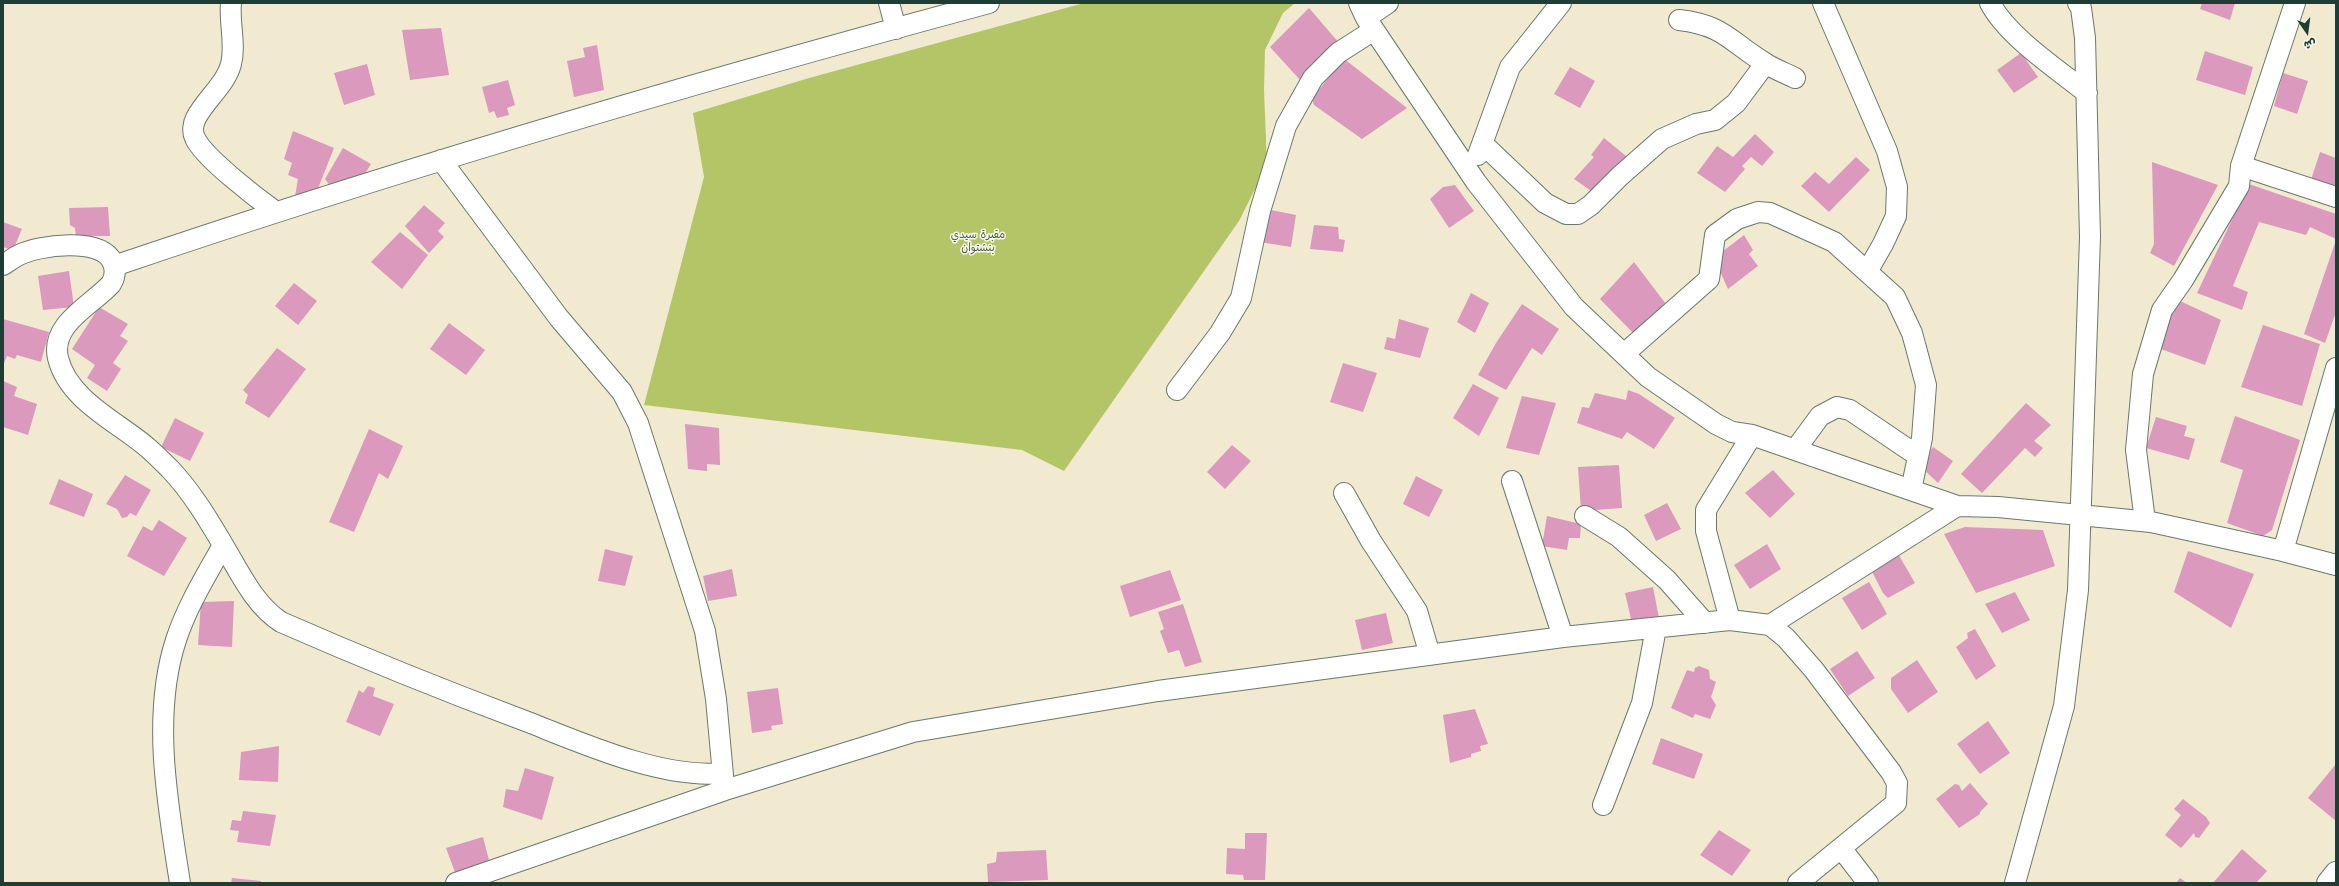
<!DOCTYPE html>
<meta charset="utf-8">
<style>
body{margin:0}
#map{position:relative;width:2339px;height:886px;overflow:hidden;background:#f1ead1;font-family:"Comic Neue","Playpen Sans Arabic",sans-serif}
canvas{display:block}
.frame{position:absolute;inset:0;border:4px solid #1f3d34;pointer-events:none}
.north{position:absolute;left:2287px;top:12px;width:40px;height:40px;-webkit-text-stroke:3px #fbf7ec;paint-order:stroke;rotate:166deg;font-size:11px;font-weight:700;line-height:16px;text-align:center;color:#1f3d34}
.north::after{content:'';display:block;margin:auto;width:14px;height:18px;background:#1f3d34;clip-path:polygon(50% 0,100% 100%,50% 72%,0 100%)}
</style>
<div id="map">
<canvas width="2339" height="886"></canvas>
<div class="frame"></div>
<div class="north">ش</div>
</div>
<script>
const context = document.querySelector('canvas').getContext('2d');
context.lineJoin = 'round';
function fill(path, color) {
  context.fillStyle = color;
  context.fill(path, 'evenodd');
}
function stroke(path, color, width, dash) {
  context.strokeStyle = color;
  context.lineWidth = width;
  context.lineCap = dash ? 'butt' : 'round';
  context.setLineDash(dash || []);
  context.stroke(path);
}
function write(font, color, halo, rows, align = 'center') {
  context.font = font + ' "Comic Neue","Playpen Sans Arabic",sans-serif';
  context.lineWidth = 3;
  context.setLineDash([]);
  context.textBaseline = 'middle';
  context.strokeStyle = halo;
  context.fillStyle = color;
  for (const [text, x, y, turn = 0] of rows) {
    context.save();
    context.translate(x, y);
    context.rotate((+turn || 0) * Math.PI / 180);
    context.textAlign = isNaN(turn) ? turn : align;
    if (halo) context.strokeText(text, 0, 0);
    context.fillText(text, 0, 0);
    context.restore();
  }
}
fill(new Path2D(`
 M1084,3H1295L1283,13L1265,50L1264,90L1267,165L1239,221L1064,471L1022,450L644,405L704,177L693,113L809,78Z`), '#b4c568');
fill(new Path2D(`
 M2202,3H2235L2230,20L2200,9Z
 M1309,8L1340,44L1301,81L1270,47Z
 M441,28L449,75L410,80L402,30Z
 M597,45L604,90L574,97L567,61L585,57L583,48Z
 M2205,51L2253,67L2245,95L2196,80Z
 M2021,53L2038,77L2014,93L1997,70Z
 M1343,58L1407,108L1362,139L1314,105L1312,99Z
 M367,64L375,95L344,105L334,73Z
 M1570,67L1595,81L1580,108L1554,94Z
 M2283,73L2308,81L2297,114L2274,106Z
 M508,80L515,105L507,108L509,115L497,118L494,111L489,113L482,87Z
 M293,131L334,148L315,196L294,202L298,179L288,175L292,163L284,159Z
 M1755,134L1774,152L1762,166L1751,157L1742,166L1745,169L1725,192L1697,173L1717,146L1733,157Z
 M1604,138L1631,160L1597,195L1574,179L1594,157L1591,155Z
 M343,148L371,164L363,177L332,188L325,179Z
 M2320,152L2336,158V190L2310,183Z
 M1856,157L1870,170L1829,212L1801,186L1815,172L1829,184Z
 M2152,162L2218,185L2174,266L2150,253L2154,244Z
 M2249,184L2336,214V239L2310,227L2306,235L2259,222L2233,286L2248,292L2242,310L2197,293Z
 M1455,185L1474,211L1449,228L1430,199L1443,187Z
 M424,205L445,223L438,231L444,237L429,253L405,226Z
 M108,207L110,236H76L75,228L70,225L69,208Z
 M1266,209L1296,215L1291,247L1260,242Z
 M3,222L22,229L13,250L3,247Z
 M1314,225L1338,227L1339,239L1345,240L1343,252L1310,249Z
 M400,232L428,255L402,289L371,262Z
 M1744,235L1753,250L1749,254L1758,266L1728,289L1714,258Z
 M2336,240V312L2325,343L2304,334Z
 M1634,262L1669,308L1635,335L1600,299Z
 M69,271L74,307L43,310L38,276Z
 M294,283L317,301L298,325L275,306Z
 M1471,293L1489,303L1475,333L1457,322Z
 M2180,301L2221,320L2205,365L2158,348L2169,310Z
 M1522,304L1559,329L1542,355L1532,348L1506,390L1478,375L1496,343Z
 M99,307L128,324L120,336L128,341L113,363L121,369L107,391L87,378L95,365L72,349Z
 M3,319L49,332L41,362L17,355L15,359L7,356L3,366Z
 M1399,319L1429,328L1420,358L1384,349L1387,337L1395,339Z
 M449,323L485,350L466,375L430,349Z
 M2263,325L2320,344L2302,406L2241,387Z
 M277,348L306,369L269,418L245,403L248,395L243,390Z
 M1343,363L1377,373L1363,412L1330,402Z
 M3,381L17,387L14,396L37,404L28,435L3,427Z
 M1473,384L1499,398L1479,436L1453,418Z
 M1628,390L1639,394L1675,418L1654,449L1627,432L1622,439L1577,423L1582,407L1589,408L1595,393L1626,400Z
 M1522,396L1556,403L1539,455L1506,448Z
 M2026,403L2051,425L2034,441L2043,448L2035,457L2025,448L1982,493L1961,474Z
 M2235,416L2300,440L2272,530L2263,536L2227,523L2243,470L2220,462Z
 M2156,417L2187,426L2184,436L2195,439L2189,460L2146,448Z
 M175,418L204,433L190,461L161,447Z
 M685,424L719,428L720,465L707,464V471L688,469Z
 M369,429L403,446L388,479L379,473L354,532L329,522Z
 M1232,445L1251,461L1225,489L1207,472Z
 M1933,447L1953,461L1938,483L1920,466Z
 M1619,465L1622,508L1581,511L1578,467Z
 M1773,470L1795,494L1770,518L1745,493Z
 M125,475L151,490L136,516L130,513L127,517L122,518L117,509L106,504Z
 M1416,476L1443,490L1429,517L1403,504Z
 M59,479L93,494L84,517L49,504Z
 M1667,503L1681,529L1656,541L1644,515Z
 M1547,516L1581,524L1580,538H1569L1567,550L1542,546Z
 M159,520L187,538L164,576L127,556L143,526L152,531Z
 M1965,527L2043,530L2055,566L1976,593L1944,534Z
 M1767,544L1781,569L1750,589L1734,565Z
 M605,549L633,556L625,586L598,581Z
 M2188,551L2254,574L2231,628L2174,592Z
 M1897,552L1915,583L1888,598L1883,593L1870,568Z
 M732,569L737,596L708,601L703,576Z
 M1170,570L1181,600L1130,617L1120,586Z
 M1869,582L1887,614L1862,630L1842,598Z
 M1653,587L1659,618L1632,623L1625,593Z
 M2015,592L2030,620L2002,633L1985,604Z
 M234,601L232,647L198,645L201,602Z
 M1183,604L1202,662L1185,667L1179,650L1168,653L1160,631L1164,629L1158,612Z
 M1386,613L1393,643L1362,650L1355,620Z
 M1975,629L1996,666L1976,680L1956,647L1968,638L1967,633Z
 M1857,651L1875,678L1848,696L1830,669Z
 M1917,660L1938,692L1908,713L1891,689V678Z
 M1699,666L1709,670L1710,679L1716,682L1711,697L1716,705L1710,719L1695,714L1693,718L1671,708L1687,670L1694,672L1695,668Z
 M368,686L375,688L373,696L394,704L380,736L346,722L359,690L363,693Z
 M778,688L783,724L771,726L772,730L752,733L747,692Z
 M1475,709L1488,744L1480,746L1481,751L1471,754V757L1450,763L1443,715Z
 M1988,721L2010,753L1980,774L1957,744Z
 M1661,738L1703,754L1694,779L1652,764Z
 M279,746L278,782L239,780L241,752Z
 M2336,764V821L2308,798Z
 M525,768L554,777L542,820L503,807L506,789L518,791Z
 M1970,783L1988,804L1980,812V814L1959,828L1936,799L1955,784L1959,785L1962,791Z
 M2183,799L2206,817L2210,823L2199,838L2195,837L2194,833L2181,848L2165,835L2181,815L2174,809Z
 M243,811L276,815L270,846L237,842L239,831L230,830L232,820L241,821Z
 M1719,830L1751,850L1732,876L1700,855Z
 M1245,833H1267L1265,880H1244L1243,875L1226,874L1227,848L1245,849Z
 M483,837L490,864L456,875L446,848Z
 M2242,849L2267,871L2256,883H2213Z
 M1046,850L1048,880L988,882L987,864L996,862L997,852Z
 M232,878L261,881V883H231Z
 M2180,878L2187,883H2176Z`), '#da99bd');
const street = new Path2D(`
 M231,3C229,23 236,45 231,64C226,84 205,100 196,118C193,124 192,132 195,138C203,157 258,199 276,212
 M889,3L896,29
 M1359,3L1366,18L1476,182L1574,307L1648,377L1716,424L1732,432L1752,435L1957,506L1998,507L2151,522L2283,551L2336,565
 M1823,3L1887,151L1897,187L1896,216L1883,244L1868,270
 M1990,3C2007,36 2057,69 2087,93
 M1366,18L1388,3
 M1679,20C1724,25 1730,42 1765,63C1774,69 1785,73 1795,78
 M1483,144L1545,203L1566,214H1578L1591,205L1620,176L1662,139L1696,124L1715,120L1736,103L1765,64
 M1478,155L1510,67L1561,3
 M441,160L559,318L622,392L638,423L705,631L716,699L724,786
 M2241,166L2336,197
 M3,265C8,262 13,258 19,255C39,245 100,237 112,261C116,269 116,276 111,284C92,305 50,324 58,358C68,400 118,422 148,448C156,455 163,462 170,469C192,492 209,521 225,548C241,575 255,605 281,622C363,658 445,691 528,722C584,744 663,779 722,773
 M114,266C403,168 695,82 989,3
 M1624,354L1709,279L1715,235L1737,219L1758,212L1770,213L1834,242L1895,297L1912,333L1926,385L1922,438L1911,490
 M1177,390L1220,333L1241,298L1260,211L1286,126L1313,78L1338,53L1374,30
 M1795,450L1820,416L1837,407L1850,410L1918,456
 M1512,481L1563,637
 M1344,493L1371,541L1417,611L1430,655
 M1585,516L1619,537L1667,580L1705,623
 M2145,521L2136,450L2143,374L2162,310L2183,280L2239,186L2241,166L2295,3
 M2283,551L2336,368
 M1730,620L1706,531V510L1752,435
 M1770,625L1957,506
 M1603,805L1642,703L1656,628
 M1841,848L1868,883
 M180,883C168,806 151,716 176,640C187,606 206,576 223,545
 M456,883L725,790L913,732L1158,691L1563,637L1730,620L1770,625L1786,638L1814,670L1891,772L1897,783L1896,803L1798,883
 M2015,883L2064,706L2078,590L2090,237L2085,38L2081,8L2078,3`);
const secondary = new Path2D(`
 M2328,883L2336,873`);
stroke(street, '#687a6b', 22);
stroke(secondary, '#687a6b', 24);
stroke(street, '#fff', 20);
stroke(secondary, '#fff', 22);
write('11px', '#445f41', '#fbf7ec', [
 ["مقبرة سيدي",978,235],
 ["بنشتوان",978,248]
]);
</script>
